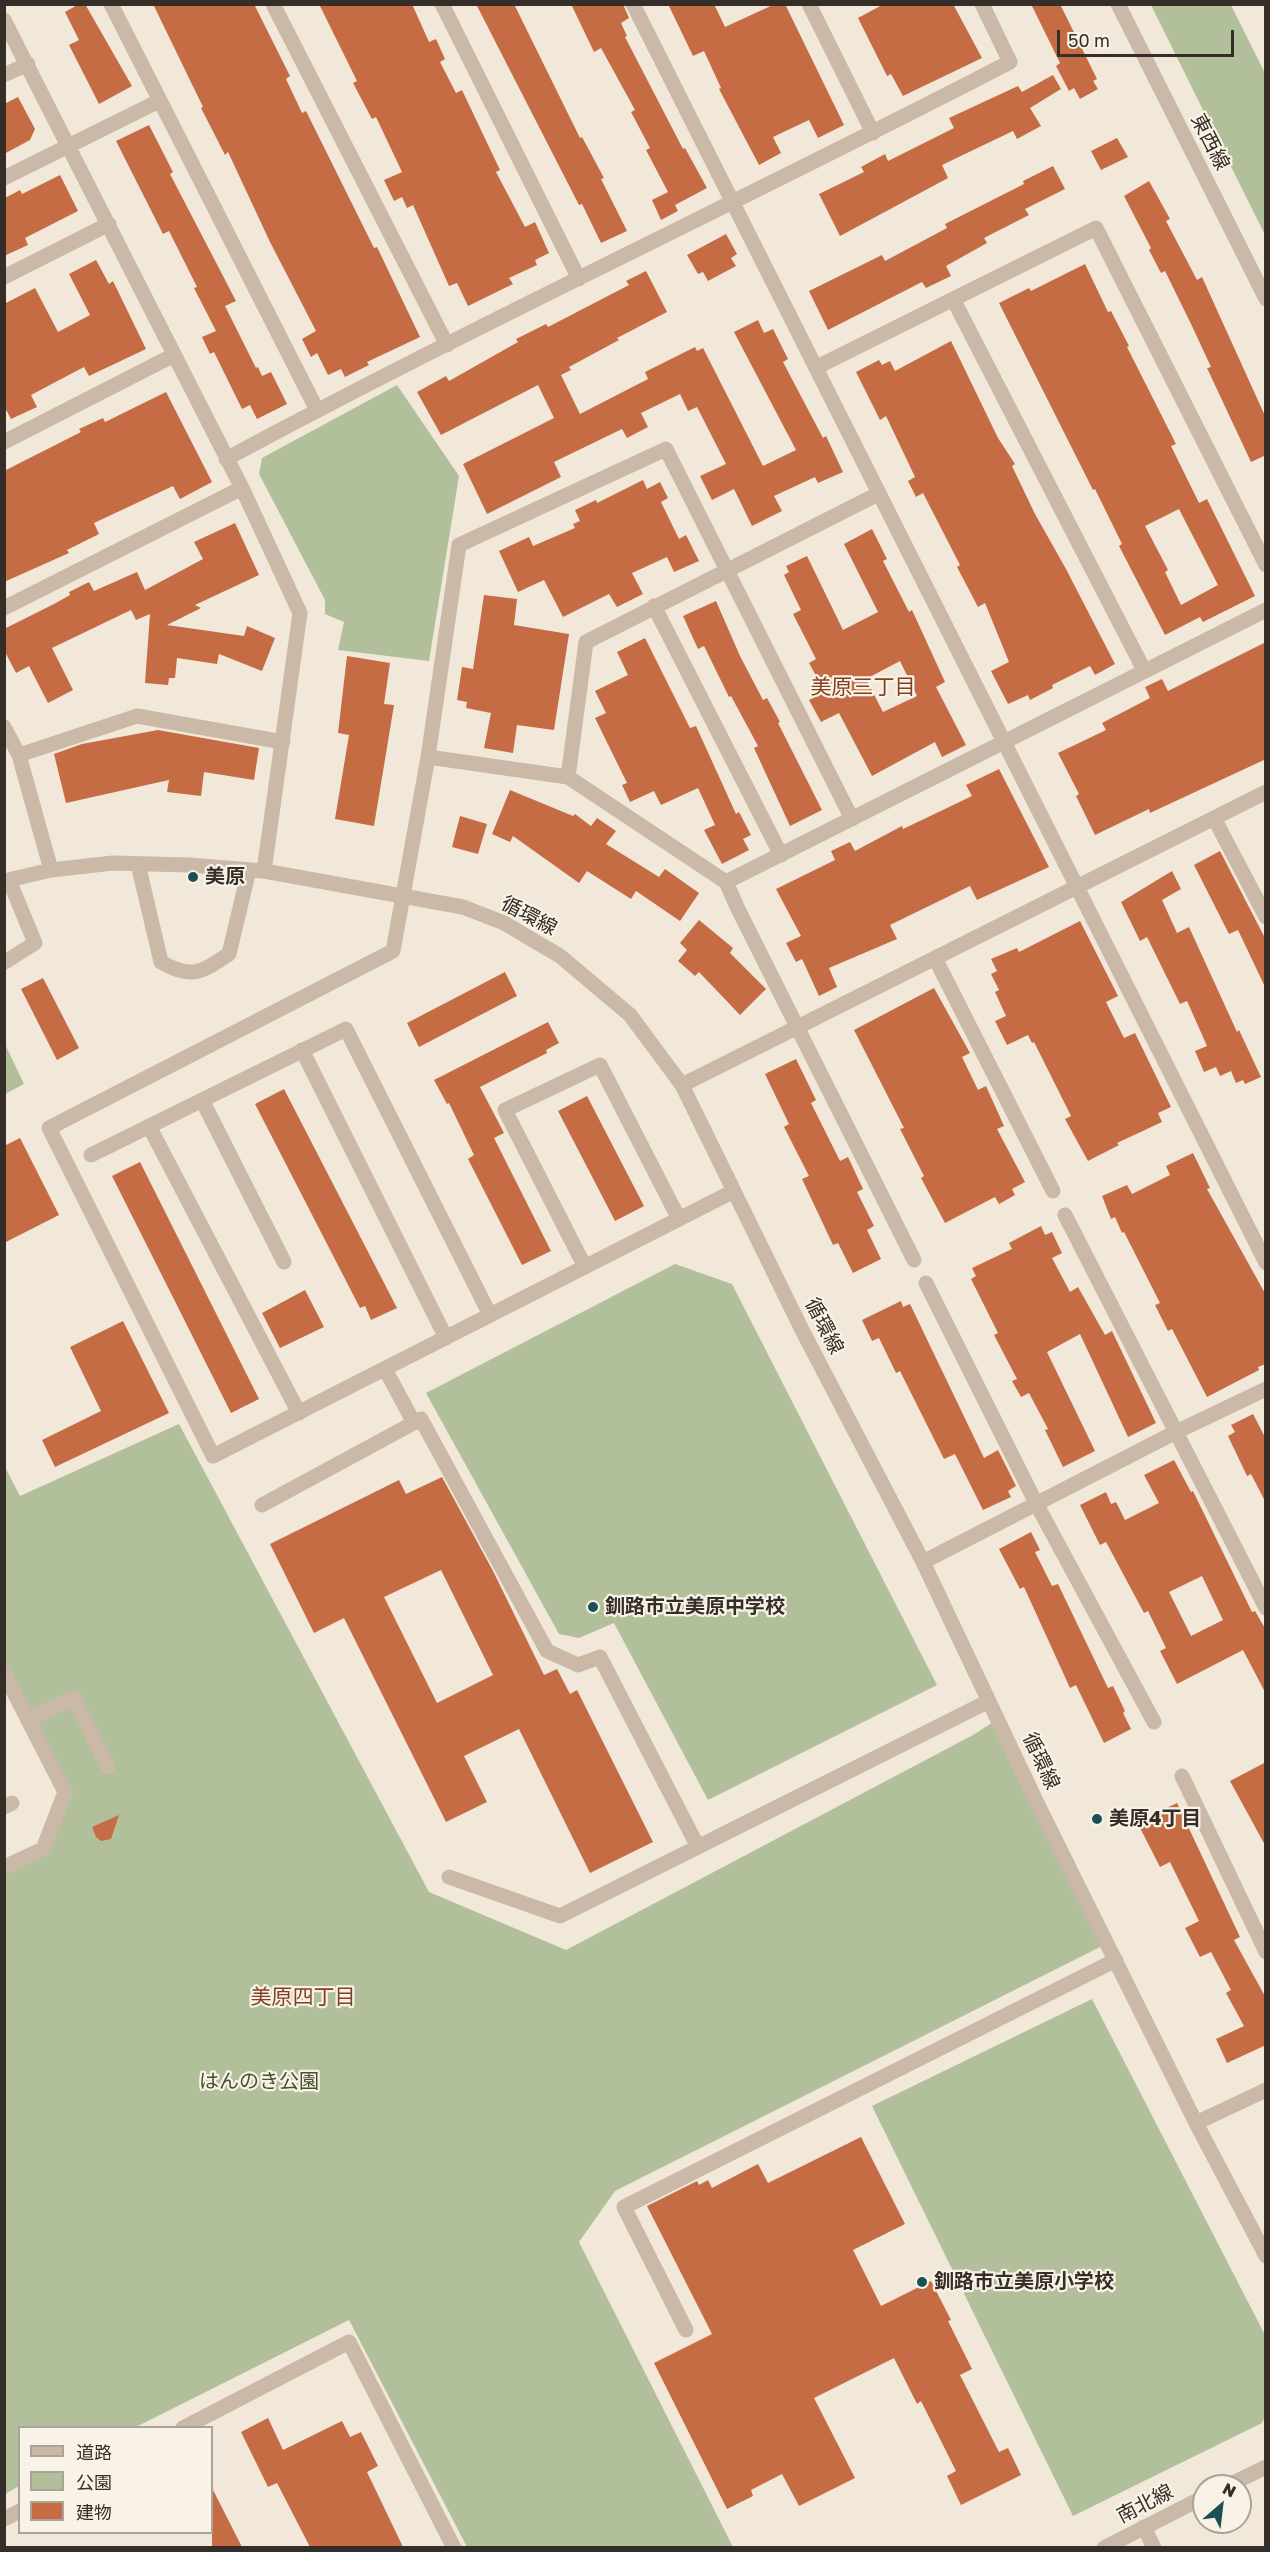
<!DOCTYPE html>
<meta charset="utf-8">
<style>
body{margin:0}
#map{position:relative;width:1270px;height:2552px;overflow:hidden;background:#f1e8da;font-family:"Golos Text","Noto Sans JP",sans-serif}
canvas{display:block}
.frame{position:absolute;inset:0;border:6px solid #352d27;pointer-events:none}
.legend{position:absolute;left:18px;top:2426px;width:195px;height:108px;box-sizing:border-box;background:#f9f2e6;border:2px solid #aba39a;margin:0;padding:8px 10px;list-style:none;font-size:18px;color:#352d27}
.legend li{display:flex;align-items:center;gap:12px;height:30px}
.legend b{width:30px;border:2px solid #aba39a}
.north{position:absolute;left:1192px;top:2474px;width:60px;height:60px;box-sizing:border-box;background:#f9f2e6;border:2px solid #aba39a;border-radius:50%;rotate:28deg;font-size:16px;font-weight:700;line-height:24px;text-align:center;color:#352d27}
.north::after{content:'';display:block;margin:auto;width:21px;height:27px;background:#1d4f56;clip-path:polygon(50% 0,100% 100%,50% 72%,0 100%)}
.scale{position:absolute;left:1057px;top:30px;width:177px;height:27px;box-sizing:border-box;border:3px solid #352d27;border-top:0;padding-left:8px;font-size:18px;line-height:21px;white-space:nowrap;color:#352d27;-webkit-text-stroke:4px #f9f2e6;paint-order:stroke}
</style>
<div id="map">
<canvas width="1270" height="2552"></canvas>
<div class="frame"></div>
<ul class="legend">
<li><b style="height:8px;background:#c9b9a6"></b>道路</li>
<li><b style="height:16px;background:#b1c09a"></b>公園</li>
<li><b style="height:16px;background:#c56c44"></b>建物</li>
</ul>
<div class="north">N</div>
<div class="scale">50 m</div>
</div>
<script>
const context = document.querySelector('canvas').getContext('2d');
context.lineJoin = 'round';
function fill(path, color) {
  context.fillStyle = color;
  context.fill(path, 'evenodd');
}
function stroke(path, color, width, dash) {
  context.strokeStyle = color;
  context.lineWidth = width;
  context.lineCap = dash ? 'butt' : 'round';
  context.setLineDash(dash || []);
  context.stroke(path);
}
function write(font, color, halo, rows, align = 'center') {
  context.font = font + ' "Golos Text","Noto Sans JP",sans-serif';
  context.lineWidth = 4.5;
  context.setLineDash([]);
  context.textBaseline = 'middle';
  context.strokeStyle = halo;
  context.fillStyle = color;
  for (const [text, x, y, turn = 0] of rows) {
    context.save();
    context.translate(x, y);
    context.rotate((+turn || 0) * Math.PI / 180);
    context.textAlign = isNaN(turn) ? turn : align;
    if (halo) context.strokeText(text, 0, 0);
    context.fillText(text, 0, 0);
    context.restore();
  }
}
fill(new Path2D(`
 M1151,5H1231L1265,73V235Z
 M397,385L459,476L429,661L338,650L344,622L325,614V600L259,474L262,458Z
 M5,1044L24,1084L5,1094H4Z
 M675,1264L732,1284L937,1685L708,1800L614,1623L579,1638L559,1634L426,1393Z
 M179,1424L429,1892L566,1950L973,1735L998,1719L1108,1943L615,2191L579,2242L733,2547H467L349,2320L136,2427L20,2428L19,2486L5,2494V1867L43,1848L65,1792L5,1673L4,1465L20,1496Z
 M1092,1999L1265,2335L1266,2414L1262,2423L1073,2516L872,2106Z`), '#b1c09a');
fill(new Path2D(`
 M79,4H85L132,86L99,104L69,45L79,40L65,12Z
 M153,4H254L290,76L286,79L302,113L306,111L374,248L377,247L420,337L367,362L369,365L345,377L341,369L328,375L317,353L311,357L302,339L316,331L270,242L228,152L225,155L201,108L203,107Z
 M319,4H412L429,42L436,39L445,59L440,62L456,93L462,90L500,170L496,172L525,227L535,222L549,253L535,260L537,265L509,278L513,284L468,306L457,283L449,286L413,205L407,208L402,197L394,201L384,180L402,172L376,117L372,119L353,83L357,81Z
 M476,4H514L580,138L582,137L604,178L601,179L627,231L601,243L582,204L579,205Z
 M571,4H623L629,18L621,23L627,36L625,37L683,149L685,148L707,188L675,205L678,211L661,220L652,200L668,192L646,150L650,148L631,112L635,110L601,48L594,52Z
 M668,4H714L725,27L775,4H785L844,125L818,138L809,120L773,137L781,153L759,165L719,89L721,88L704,51L693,56Z
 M884,4H953L982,58L903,96L891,74L887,76L858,18Z
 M1031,4H1060L1097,79L1093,81L1098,89L1080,99L1074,88L1069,91L1056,66L1060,63Z
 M1053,75L1061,89L1030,108L1041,126L1017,139L1013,131L942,165L948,178L840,236L819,194L864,172L861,167L885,154L888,161L954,128L949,118L1018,86L1022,92Z
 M18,97L35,129L30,140L4,154V104Z
 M149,125L173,172L170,174L236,301L225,306L256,368L258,367L262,376L271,372L287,404L257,419L250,405L242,409L214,352L210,354L202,337L216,331L194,288L197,287L169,231L163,234L116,141Z
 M1117,138L1128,157L1101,170L1091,151Z
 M1053,166L1065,189L1025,209L1029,215L984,238L987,243L946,266L951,276L926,288L922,282L828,330L809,291L882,255L885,261L947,228L945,224L1024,184L1023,181Z
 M60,175L78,211L25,238L28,245L4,256V196L5,198L20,190L22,194Z
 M1149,181L1170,219L1166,221L1197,280L1202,277L1266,418V455L1251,462L1207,368L1211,367L1192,326L1165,271L1161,273L1149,250L1151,248L1124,196Z
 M726,234L737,254L731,258L736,266L708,281L703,272L698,274L687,255Z
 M96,260L109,284L113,281L146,349L89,376L84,367L31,395L37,407L11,419L4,406V304L35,288L58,332L90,315L69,274Z
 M1085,264L1108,312L1111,311L1129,346L1127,347L1176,444L1171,446L1199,503L1207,499L1255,596L1203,622L1200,617L1165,635L1119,546L1122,544L1095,489L1093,490L999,303L1029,288L1031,291ZM1179,509L1218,585L1181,605L1165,572L1168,570L1145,526Z
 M646,271L667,312L617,338L619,340L569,367L571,370L561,375L580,414L648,379L645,372L695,347L697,351L703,348L763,466L796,450L734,332L758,320L764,333L773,329L788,359L783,362L823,438L826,436L843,472L818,483L815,477L774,496L782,511L752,526L734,489L712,500L700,476L726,464L697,407L688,411L680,394L641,413L648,427L627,438L622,429L554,462L561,477L487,514L463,464L554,418L538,385L441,435L417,392L446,376L449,381L518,342L516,339L546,324L548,327L629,285L626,281Z
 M951,341L998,438L1015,464L1012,466L1035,514L1066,569L1115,664L1095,675L1090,666L1052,685L1053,688L1030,700L1028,695L1008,704L991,671L1009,662L985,603L978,607L957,567L960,565L923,493L916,497L908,481L915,477L886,416L880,420L856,372L879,360L882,365L890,361L895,371Z
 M166,392L212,482L180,499L173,486L94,523L99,534L67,550L69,553L4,582V471L81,432L79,429L103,418L105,422Z
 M643,480L647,489L660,482L668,498L661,502L679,539L686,535L699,561L674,572L667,557L632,573L643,594L617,607L609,594L563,617L544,580L518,592L499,551L529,537L533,546L575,528L573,524L580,521L575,510L596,500L597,503Z
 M235,523L259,575L195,605L201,608L167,625L244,636L247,626L275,638L262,671L219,654L217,664L177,658L175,678H169L168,685L145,683L150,614L136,620L131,610L52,648L73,690L48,703L29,666L16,673L4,650V629L54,604L70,595L69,592L89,582L94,591L137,572L145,590L203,559L194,542Z
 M872,529L887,559L883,561L909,612L912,610L945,682L936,687L966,745L942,757L935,742L872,776L839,713L821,722L809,700L825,692L809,663L816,659L793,614L801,610L784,575L789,572L786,566L807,556L843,630L878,612L844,544ZM900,661L917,696L883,712L866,679Z
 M484,595L517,599L514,625L569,634L554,730L517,725L513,753L484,748L491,713L466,708L467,702L457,700L462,667L473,669Z
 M716,601L740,656L763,700L767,698L780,722L778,723L822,810L790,826L754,748L758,746L731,696L729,697L704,646L698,649L683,616Z
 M645,638L690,728L696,726L736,814L739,812L751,835L743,839L749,850L722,864L704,830L715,825L698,788L661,805L654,791L630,802L622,785L627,783L595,718L606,713L595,691L628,675L617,652Z
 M1266,642V759L1150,813L1149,809L1095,835L1076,796L1079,794L1058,753L1106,730L1102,723L1150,698L1145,687L1162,679L1168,691Z
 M347,656L390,663L384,704L394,705L374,826L335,819L349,735L338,733Z
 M158,730L259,748L254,780L204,772L201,796L167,792L169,780L66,803L54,754L82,744Z
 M999,769L1049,867L977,900L970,886L890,925L897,939L829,968L837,987L819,996L802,959L796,962L786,943L801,936L776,889L835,860L831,851L850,842L855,851L902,826L903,829L972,796L966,785Z
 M510,790L573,816L575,814L591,826L597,818L616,831L606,844L659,877L665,869L699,893L680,921L636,891L631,899L587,871L579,883L513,836L510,842L492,834Z
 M460,816L487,824L478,854L452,847Z
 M1220,851L1266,940V989L1238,930L1229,934L1194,865Z
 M1172,871L1181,889L1162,900L1177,933L1189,927L1237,1032L1239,1030L1261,1077L1245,1084L1243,1080L1236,1083L1231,1071L1220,1076L1216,1067L1204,1072L1195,1051L1207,1046L1187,1001L1180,1004L1147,937L1140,941L1121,902Z
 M699,920L733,948L730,953L766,989L740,1015L699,972L695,976L678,961L687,950L680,943Z
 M1080,921L1118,996L1106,1002L1124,1038L1135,1033L1171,1107L1158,1113L1162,1122L1117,1143L1119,1145L1088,1161L1065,1119L1071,1116L1034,1042L1032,1043L1028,1035L1007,1045L995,1021L1006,1016L995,992L999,990L991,974L997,971L991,959L1017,948L1019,952Z
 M505,972L517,996L419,1047L407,1023Z
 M43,978L79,1048L57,1060L21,989Z
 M934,988L970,1053L962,1057L978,1090L986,1086L1004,1126L997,1129L1025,1182L1012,1189L1015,1195L999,1204L995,1197L945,1223L921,1178L924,1176L900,1129L904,1128L854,1030Z
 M548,1022L559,1043L546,1050L547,1053L480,1087L504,1133L494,1138L551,1251L522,1265L468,1159L474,1155L449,1103L447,1104L434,1080Z
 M796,1059L816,1100L811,1103L840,1161L848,1157L863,1189L857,1192L874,1226L867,1230L881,1259L853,1273L838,1243L833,1245L802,1179L809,1176L784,1127L789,1124L765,1074Z
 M284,1089L397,1308L371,1320L365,1306L360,1308L255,1104Z
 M587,1096L644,1206L615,1221L558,1111Z
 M20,1138L59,1215L4,1243V1146Z
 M1193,1153L1210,1188L1207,1189L1266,1295V1364L1258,1367L1259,1370L1207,1397L1172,1329L1168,1331L1155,1305L1160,1303L1124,1232L1122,1233L1115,1217L1111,1219L1102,1196L1127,1185L1132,1194L1170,1175L1166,1166Z
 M140,1162L259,1399L231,1413L112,1176Z
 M1041,1226L1045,1235L1052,1232L1062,1253L1052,1258L1070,1292L1078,1287L1105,1335L1112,1331L1156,1423L1128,1437L1080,1334L1047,1352L1095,1451L1063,1467L1045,1430L1048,1429L1029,1393L1021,1397L1012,1381L1017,1379L994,1335L998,1333L971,1279L976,1276L972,1268L1012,1249L1009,1243Z
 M305,1290L324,1327L280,1348L262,1313Z
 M901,1301L903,1307L910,1304L984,1458L998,1450L1016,1486L1008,1491L1011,1497L983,1510L955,1454L944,1459L900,1371L896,1373L879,1338L872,1341L862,1320Z
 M123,1321L169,1413L55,1467L42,1440L101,1411L70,1347Z
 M1253,1414L1266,1439V1503L1251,1474L1247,1476L1228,1436L1235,1432L1231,1425Z
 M1174,1460L1191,1492L1193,1491L1252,1612L1255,1611L1266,1630V1694L1243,1650L1177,1684L1160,1651L1166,1648L1148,1611L1144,1613L1106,1542L1100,1545L1080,1505L1106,1492L1111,1504L1116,1502L1125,1520L1159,1503L1144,1475ZM1202,1576L1223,1620L1191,1636L1169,1592Z
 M442,1477L493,1571L544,1675L557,1669L570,1694L577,1690L653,1842L590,1873L519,1729L464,1756L487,1802L446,1822L344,1618L314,1633L270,1544L399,1480L406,1494ZM441,1570L493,1675L437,1703L384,1597Z
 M1031,1532L1040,1550L1035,1552L1052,1586L1058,1584L1108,1688L1113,1686L1125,1711L1123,1713L1131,1729L1104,1743L1076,1685L1070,1688L1024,1587L1020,1589L999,1549Z
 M1266,1762V1847L1230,1781Z
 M1177,1803L1240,1937L1234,1940L1266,1998V2045L1227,2063L1216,2039L1244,2026L1226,1993L1231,1990L1211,1952L1200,1957L1185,1928L1199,1921L1170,1862L1160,1867L1137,1822Z
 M119,1815L111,1839L101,1841L96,1837L92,1827Z
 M861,2137L905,2224L853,2250L881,2306L931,2281L951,2320L948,2321L972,2369L960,2375L999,2452L1008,2448L1021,2475L961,2505L947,2476L956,2471L921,2401L917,2404L894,2358L814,2398L855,2478L799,2506L782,2474L751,2490L753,2496L727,2509L654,2363L712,2334L647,2206L697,2181L699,2185L708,2180L712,2188L758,2164L768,2183Z
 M268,2418L283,2450L342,2421L350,2437L361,2432L378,2466L367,2472L403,2547H310L277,2483L268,2487L241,2432Z
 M212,2488L242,2547H212Z`), '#c56c44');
stroke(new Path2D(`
 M111,4L317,410
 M273,4L447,345
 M442,4L579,279
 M633,4L1266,1263
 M809,4L873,133
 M1118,4L1266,299
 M4,20L242,488L300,613L264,871
 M4,75L28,64
 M4,178L159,101
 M4,277L109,224
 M953,299L1144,670
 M817,367L1096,228L1266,565
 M4,442L174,355
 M226,459C484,320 750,197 1010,62L982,4
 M654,606L781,855
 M4,608L242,488
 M4,727L19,755L51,870
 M19,755L137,716L283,742
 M428,757L568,777L726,882L738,909L914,1260
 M568,777L586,642L878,494
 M1214,818L1266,917
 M138,864L161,962C192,980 202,972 229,954L249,870
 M4,881L51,870L113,863L189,865L264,871L463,907L504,923L560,956L630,1015L682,1085L802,1330L923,1562L1038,1805L1196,2123L1266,2256
 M726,882L1266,610
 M935,958L1053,1191
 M5,962L35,943L9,880
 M302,1050L446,1338
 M682,1085L1266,792
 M202,1100L284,1262
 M149,1126L299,1413
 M91,1155L346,1029L490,1315
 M734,1191L213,1456L49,1128L393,951L428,757L459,545L666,449L852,819
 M1065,1215L1266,1608
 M585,1267L505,1110L600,1065L679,1219
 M926,1283L1037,1505L1154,1722
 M385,1369L414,1423
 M262,1505L421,1419L547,1651L578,1665L600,1657L698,1847
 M923,1562L1174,1433L1266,1389
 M4,1673L65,1792L43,1849L4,1867
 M28,1720L74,1698L108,1767
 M1182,1776L1266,1952
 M4,1807L12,1803
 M449,1877L560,1916L989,1701
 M1196,2123L1266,2090
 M686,2330L624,2207L1116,1960
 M183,2428L349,2342L454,2548
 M1227,2486L1266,2467
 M4,2519L20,2511
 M1144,2527L1154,2548
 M1104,2548L1204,2497`), '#c9b9a6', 15);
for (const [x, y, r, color] of [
 [193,877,6,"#1d4f56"],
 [593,1607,6,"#1d4f56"],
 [1097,1819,6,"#1d4f56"],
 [922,2282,6,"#1d4f56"]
]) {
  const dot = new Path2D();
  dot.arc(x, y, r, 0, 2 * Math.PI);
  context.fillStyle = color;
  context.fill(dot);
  stroke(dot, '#f9f2e6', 2);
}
write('20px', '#352d27', '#f9f2e6', [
 ["東西線",1210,142,63],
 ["循環線",529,916,28],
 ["循環線",824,1326,63],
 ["循環線",1041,1761,65],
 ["南北線",1145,2504,-27]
]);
write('bold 20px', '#352d27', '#f9f2e6', [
 ["美原",205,877],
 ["釧路市立美原中学校",605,1607],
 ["美原4丁目",1109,1819],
 ["釧路市立美原小学校",934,2282]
], 'left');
write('20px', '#42532b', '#f9f2e6', [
 ["はんのき公園",259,2082]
]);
write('21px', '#843f21', '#f9f2e6', [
 ["美原三丁目",863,687],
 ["美原四丁目",303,1997]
]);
</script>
